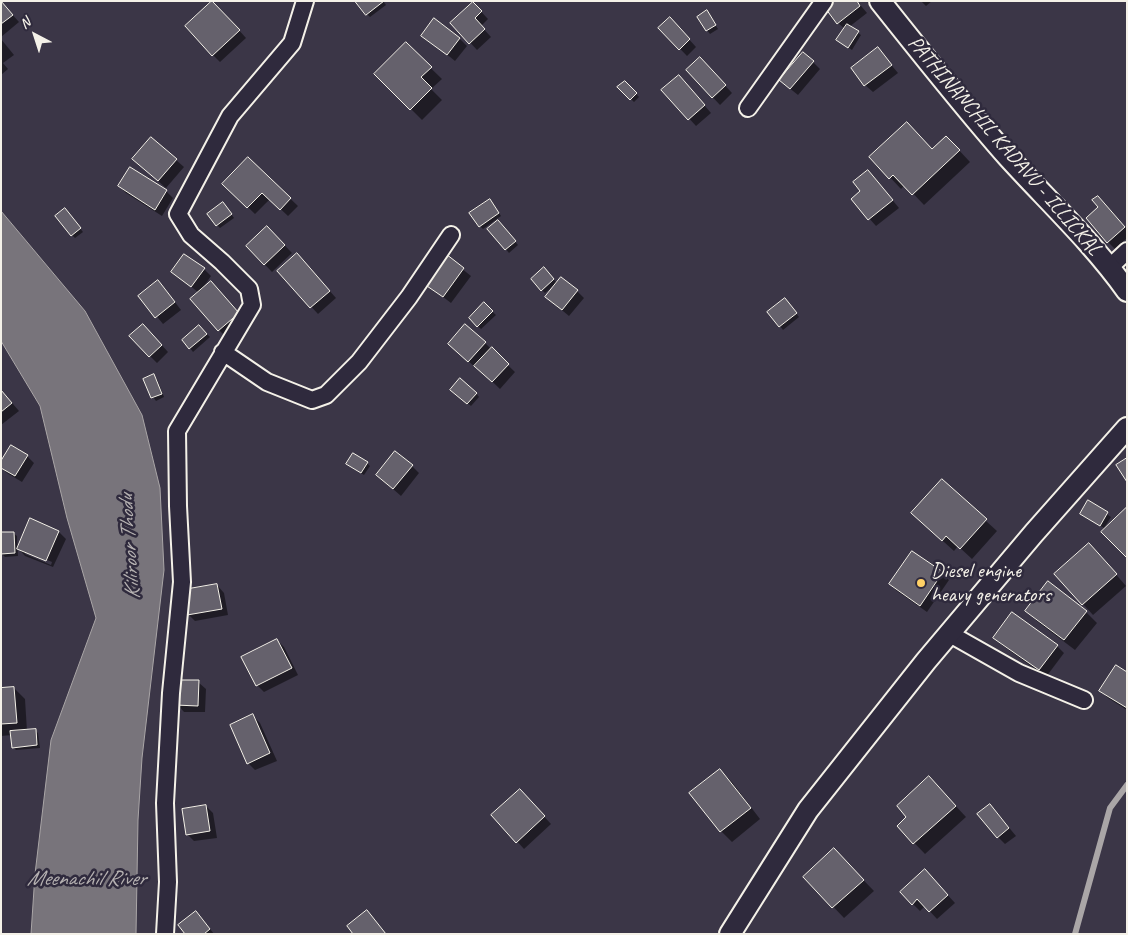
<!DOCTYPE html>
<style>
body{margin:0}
#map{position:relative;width:1128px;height:935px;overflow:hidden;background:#3b3647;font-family:Caveat,sans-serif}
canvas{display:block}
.frame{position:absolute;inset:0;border:2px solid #f4f1e8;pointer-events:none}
.north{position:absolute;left:10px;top:10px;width:50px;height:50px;-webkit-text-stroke:4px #2f2a3d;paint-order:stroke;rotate:320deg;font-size:14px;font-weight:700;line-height:20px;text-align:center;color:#f4f1e8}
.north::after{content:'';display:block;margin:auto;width:18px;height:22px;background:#f4f1e8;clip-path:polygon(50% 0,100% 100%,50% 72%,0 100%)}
</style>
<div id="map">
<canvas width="1128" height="935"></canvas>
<div class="frame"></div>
<div class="north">N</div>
</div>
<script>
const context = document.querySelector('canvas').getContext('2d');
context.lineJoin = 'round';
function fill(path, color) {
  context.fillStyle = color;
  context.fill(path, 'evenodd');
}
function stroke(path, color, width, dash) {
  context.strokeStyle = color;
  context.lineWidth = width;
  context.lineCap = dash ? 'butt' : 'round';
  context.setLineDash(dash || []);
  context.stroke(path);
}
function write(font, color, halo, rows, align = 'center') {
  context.font = font + ' Caveat,sans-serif';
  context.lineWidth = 5;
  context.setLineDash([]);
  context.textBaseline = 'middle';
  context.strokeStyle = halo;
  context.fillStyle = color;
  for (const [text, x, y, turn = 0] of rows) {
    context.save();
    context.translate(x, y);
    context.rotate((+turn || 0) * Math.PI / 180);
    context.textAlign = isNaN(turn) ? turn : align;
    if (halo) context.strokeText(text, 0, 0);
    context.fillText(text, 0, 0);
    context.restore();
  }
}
const water = new Path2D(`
 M1,211L85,311L142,415L160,488L164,570L142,758L138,820L136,934H31L35,874L51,740L96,618L67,518L40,406L1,341Z`);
fill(water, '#78747b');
stroke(water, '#aaa6a7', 1);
fill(new Path2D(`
 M383,1L386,5L370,17L367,14Z
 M857,1L867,13L849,27L861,35L852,50L838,40L845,29L838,23Z
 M921,1H932L926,6Z
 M1,2L19,22L1,37Z
 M473,3L488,19L481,26L491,37L477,50L452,23Z
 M220,9L246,38L220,62L213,55Z
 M707,12L718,29L710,34L707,30Z
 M677,26L696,47L687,56L660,28Z
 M423,35L459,38L467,46L455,61Z
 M1,39L14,55L3,63L8,69L1,75Z
 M406,44L442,79L431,89L442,100L422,120L376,74Z
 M878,49L898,73L873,92L865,85Z
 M813,62L820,69L798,95L788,87Z
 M707,66L732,93L720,105L688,71Z
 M625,82L639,97L634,102L619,87Z
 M686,84L711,113L696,126L663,90Z
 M151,138L184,167L166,188L141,166Z
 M957,148L970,162L924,205L905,185L901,189L871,157Z
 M248,158L298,206L288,216L270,199L255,214L224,184Z
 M130,169L166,191L173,198L162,216L126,193L119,186Z
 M875,179L899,208L876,226L852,199Z
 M493,204L501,216L483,229L480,226Z
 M1105,204L1127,229V238L1115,249L1108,242Z
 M226,207L234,218L220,228L217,225Z
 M68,213L83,232L75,238L72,235Z
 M501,225L518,245L509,253L489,229Z
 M267,227L292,253L272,272L247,246Z
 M446,256L471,276L451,303L426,284Z
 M304,262L336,298L318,314L278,271Z
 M204,269L211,276L202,289L211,282L245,321L226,337L219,330L199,293L173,272Z
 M544,269L557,283L577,291L584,298L569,316L546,297L555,286L554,285L545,293L532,280Z
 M165,289L181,310L163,324L140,296Z
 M788,303L799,317L783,330L769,312Z
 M484,304L496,315L481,329L470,318Z
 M199,326L210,337L193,352L184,340Z
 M150,332L168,352L157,363L150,356Z
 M485,343L515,372L500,389L477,367L476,368L457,351Z
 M153,376L157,379L164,397L156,401L153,397Z
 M1,390L19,411L1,425Z
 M455,393H476L479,397L471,406Z
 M27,456L34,463L22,482L7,473L1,467Z
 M367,463L370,466L364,475L351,467Z
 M412,466L419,473L401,496L377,475Z
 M942,481L997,531L972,559L958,546L954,551L924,524Z
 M1089,502L1111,517L1104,528L1082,514Z
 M31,520L59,532L66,539L53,567L25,556L18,548ZM25,551L52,562L51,565L25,554Z
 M13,533L17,536L18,556L5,557L2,554Z
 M912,553L942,573L949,580L927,612L897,591L890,584Z
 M1100,556L1126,586L1093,615L1083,604Z
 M217,585L224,593L228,615L195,621L188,614Z
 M1027,611L1086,612L1097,623L1075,650L1038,622Z
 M995,637L1057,646L1064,653L1046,677L1002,645Z
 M277,640L284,647L298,675L264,692L257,685Z
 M1127,673V710L1108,698L1101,691Z
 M198,682L206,689L205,712H184L177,704Z
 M14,688L25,699L27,731L35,730L38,733L40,748L16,750L13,747L12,735L1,736V689Z
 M253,716L260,723L277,761L255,770L248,763Z
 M720,770L731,781L760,819L732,842L721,831Z
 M940,789L966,817L925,854L898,826Z
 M527,798L551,824L524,849L493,815Z
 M206,806L213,813L217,838L194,841L187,834Z
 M997,813L1016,836L1005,844L998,837Z
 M845,861L874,891L844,918L805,877Z
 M932,878L955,903L937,919L925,906L920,911L913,904Z
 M196,912L203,920L214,934H186Z`), '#0007');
stroke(new Path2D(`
 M1075,934L1110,808L1127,785`), '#aaa6a7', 6);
const building = new Path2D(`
 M1,1L13,15L1,24Z
 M212,1L240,30L212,56L185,26Z
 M355,1H384L366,15Z
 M829,1H857L860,6L837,24L823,5Z
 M473,2L482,11L475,18L485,29L469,44L450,23Z
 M707,10L716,25L706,31L697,17Z
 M670,17L690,39L679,50L658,28Z
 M434,18L460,38L447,55L421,36Z
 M847,24L859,31L848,48L836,40Z
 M406,42L432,67L421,77L432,88L410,110L374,74Z
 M878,47L892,65L864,86L851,68Z
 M803,52L814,61L790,89L779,80Z
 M700,57L726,85L712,98L686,70Z
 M679,75L705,105L688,120L661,90Z
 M625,81L637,93L630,100L617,87Z
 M907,122L932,149L946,136L960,150L912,195L893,175L889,179L869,157Z
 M151,137L177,159L158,181L132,159Z
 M248,157L291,198L280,210L262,193L247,208L222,184Z
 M130,167L167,190L155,210L118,186Z
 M868,170L893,200L868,220L851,199L860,191L853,182Z
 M1098,196L1125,227L1107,243L1086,218L1098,207L1092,200Z
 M490,199L499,213L479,227L469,213Z
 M223,202L232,214L216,226L207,214Z
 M65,208L81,228L71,236L55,216Z
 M498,220L516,241L505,250L487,229Z
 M267,226L285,245L264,265L246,246Z
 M297,253L330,291L310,308L277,271Z
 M184,254L205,268L191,287L171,272Z
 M446,254L464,268L443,297L424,284Z
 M544,267L554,279L541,291L531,279Z
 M561,277L578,290L562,310L545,297Z
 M158,280L175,302L155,318L138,296Z
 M211,281L239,313L218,331L190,299Z
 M785,298L797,313L779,327L767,312Z
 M484,302L493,311L477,327L469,318Z
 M143,324L162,345L149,357L129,336Z
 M465,324L486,342L468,362L448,344Z
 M199,325L207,334L189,349L182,340Z
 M492,347L509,364L492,382L474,366Z
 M154,374L162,394L151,398L143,379Z
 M460,378L477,393L467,404L450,390Z
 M1,390L12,403L1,412Z
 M11,445L28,455L15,476L1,468V461Z
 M395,451L413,465L393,489L376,475Z
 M353,453L368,462L361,473L346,464Z
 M1127,458V482L1116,465Z
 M942,479L987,519L960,549L946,536L942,541L911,513Z
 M1088,500L1108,512L1100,526L1080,514Z
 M1127,507V558L1101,532Z
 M30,518L59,531L46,561L17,549Z
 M1,532H14L15,553L1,554Z
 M1089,543L1117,574L1082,605L1054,574Z
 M912,551L943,572L920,606L889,584Z
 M1048,581L1087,611L1064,640L1025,611Z
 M217,584L222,609L187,615L183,590Z
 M1012,612L1058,645L1039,670L993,638Z
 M277,639L292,668L256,686L241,657Z
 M1116,665L1127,672V708L1099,691Z
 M176,680H199L198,706L175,705Z
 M14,687L17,723L1,724V688Z
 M253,714L270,753L247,764L230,725Z
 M36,729L37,745L12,748L10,731Z
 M720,769L751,808L720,832L689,793Z
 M929,776L956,806L913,844L897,826L906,817L897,806Z
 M520,789L545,816L516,843L491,815Z
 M990,804L1009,828L997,838L977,814Z
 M206,805L210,831L186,835L182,809Z
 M834,848L864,880L832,908L803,877Z
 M925,869L948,895L929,912L917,899L912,905L900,892Z
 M367,910L386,934H353L347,926Z
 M196,911L210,929L204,934H185L178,925Z`);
fill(building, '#65616c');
stroke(building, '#f4f1e8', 1);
const minor = new Path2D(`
 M748,108L824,1
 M1110,267L1127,251
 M223,352L267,382L312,400L326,395L359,362L409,297L451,235
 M950,634L1019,673L1084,700
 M165,934L168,882L165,803L171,693L182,582L178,506L177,431L252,305L249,289L222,262L191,235L178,214L230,116L292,43L305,1`);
const tertiary = new Path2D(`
 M880,1C922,54 964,107 1008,157C1048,201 1093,243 1127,291
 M730,934L808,810L926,661L1034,533L1127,428`);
stroke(minor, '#f4f1e8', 20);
stroke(tertiary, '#f4f1e8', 24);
stroke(minor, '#2f2a3d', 16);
stroke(tertiary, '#2f2a3d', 20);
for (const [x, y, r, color] of [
 [921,583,5,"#ffd166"]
]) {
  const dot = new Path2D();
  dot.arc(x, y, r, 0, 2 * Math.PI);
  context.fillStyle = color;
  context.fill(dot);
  stroke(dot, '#2f2a3d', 2);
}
write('21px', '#f4f1e8', '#2f2a3d', [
 ["PATHINANCHIL KADAVU - ILLICKAL",1004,146,49]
]);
write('21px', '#f4f1e8', '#2f2a3d', [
 ["Diesel engine",931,571],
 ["heavy generators",931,595]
], 'left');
write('italic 22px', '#b6b2b2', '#2f2a3d', [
 ["Kiliroor Thodu",130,547,-94],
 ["Meenachil River",86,879]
]);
</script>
